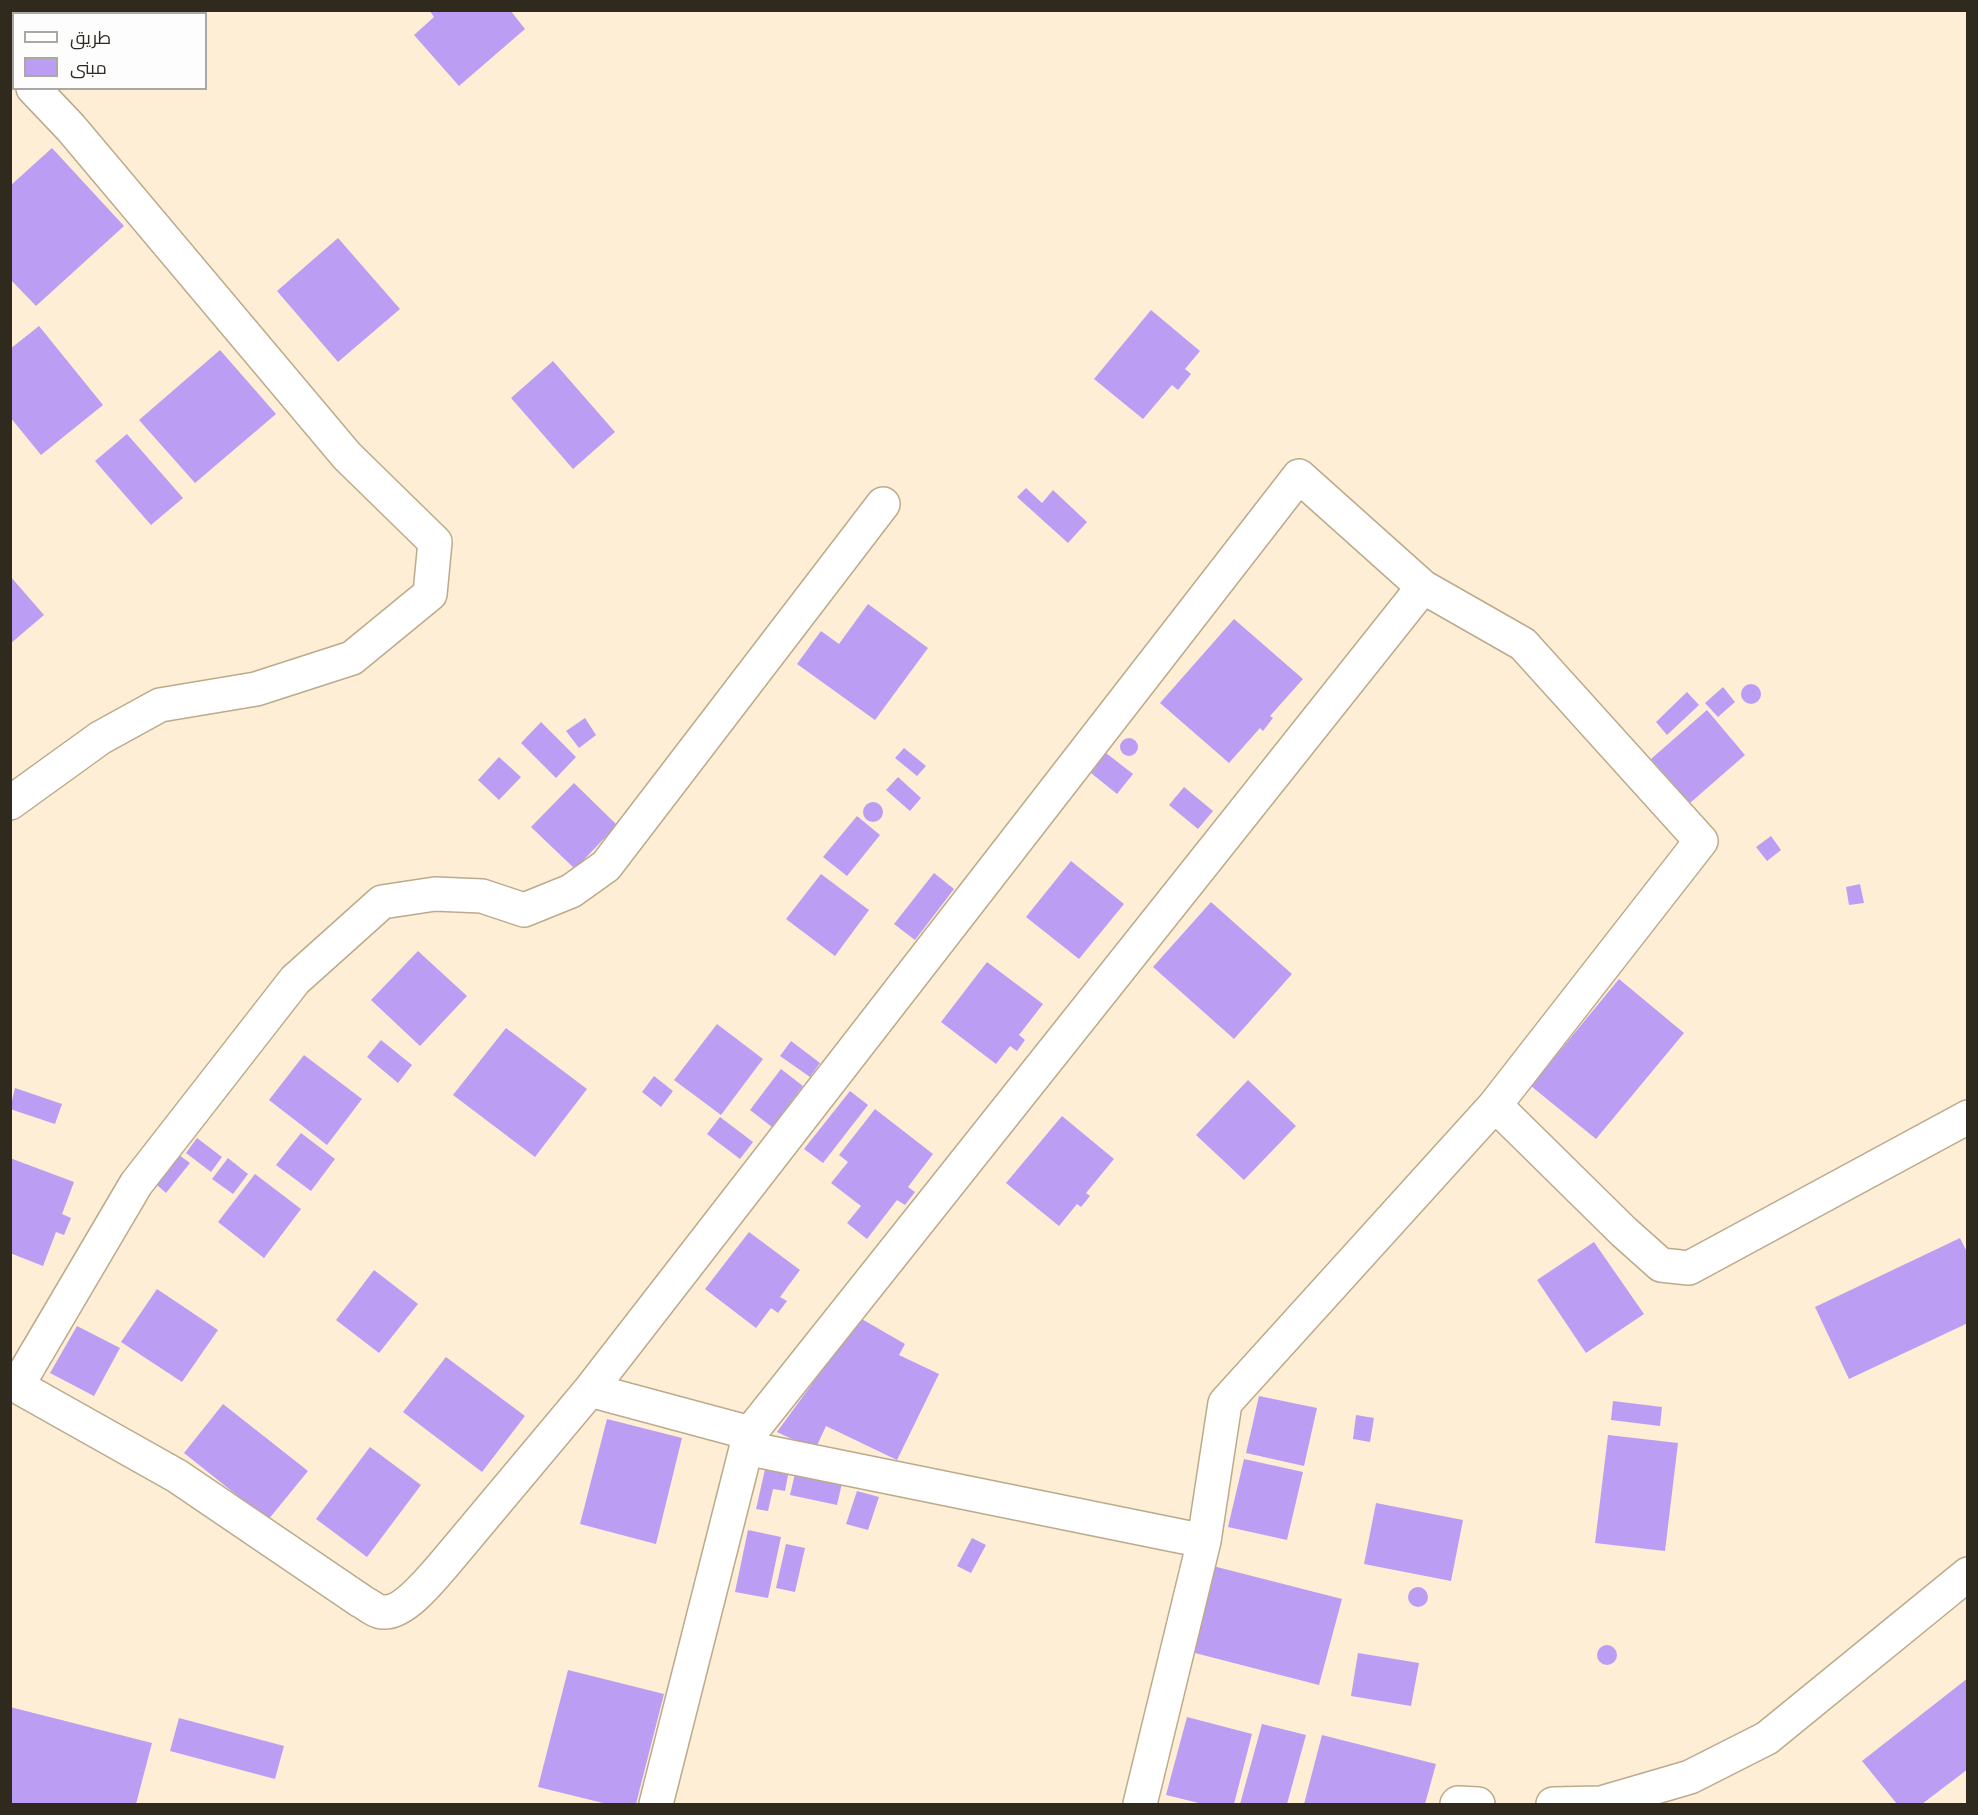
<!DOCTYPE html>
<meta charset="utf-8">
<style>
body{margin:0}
#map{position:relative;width:1978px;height:1815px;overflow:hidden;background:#fdeed5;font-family:"Asap Condensed",Cairo,sans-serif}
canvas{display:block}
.frame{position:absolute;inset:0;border:12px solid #30291e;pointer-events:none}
.legend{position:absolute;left:12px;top:12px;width:195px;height:78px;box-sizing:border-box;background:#fdfdfd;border:2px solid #aba8a4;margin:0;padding:8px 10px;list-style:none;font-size:18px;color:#30291e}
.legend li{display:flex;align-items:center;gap:12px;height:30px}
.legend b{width:30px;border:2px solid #aba8a4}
</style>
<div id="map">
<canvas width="1978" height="1815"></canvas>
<div class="frame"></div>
<ul class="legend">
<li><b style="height:8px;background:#fff"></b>طريق</li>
<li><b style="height:16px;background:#bb9ef3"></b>مبنى</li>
</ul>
</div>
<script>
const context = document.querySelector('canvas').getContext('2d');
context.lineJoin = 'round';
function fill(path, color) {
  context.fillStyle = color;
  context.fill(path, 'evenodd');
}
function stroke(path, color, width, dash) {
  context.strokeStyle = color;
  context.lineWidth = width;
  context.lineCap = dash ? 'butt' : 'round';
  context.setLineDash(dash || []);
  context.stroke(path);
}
fill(new Path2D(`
 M429,10H510L525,29L459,86L414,35L434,17Z
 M52,148L124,226L36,306L10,279V186Z
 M338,238L400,309L338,362L277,291Z
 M1151,310L1200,351L1185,369L1191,374L1178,390L1172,385L1143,419L1094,379Z
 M39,326L103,405L41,455L10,417V349Z
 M220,350L276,414L195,483L139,420Z
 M553,361L615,432L573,469L511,398Z
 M127,434L183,498L151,525L95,461Z
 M1026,488L1042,503L1053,490L1087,522L1068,543L1017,497Z
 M10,576L44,615L10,644Z
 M868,604L928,648L875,720L797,664L821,631L839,644Z
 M1234,619L1303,679L1270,716L1273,718L1263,731L1260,728L1229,763L1160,703Z
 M1741 694a10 10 0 1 1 20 0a10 10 0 1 1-20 0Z
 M1723,687L1735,702L1718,717L1705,703Z
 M1687,692L1699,705L1667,735L1656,722Z
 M1707,710L1745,755L1690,803L1651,759Z
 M585,718L596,735L579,748L566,731Z
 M541,722L576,757L556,778L521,743Z
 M1120 747a9 9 0 1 1 18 0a9 9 0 1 1-18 0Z
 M904,748L926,766L917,776L895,758Z
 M1106,753L1133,774L1117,794L1091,773Z
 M499,757L521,777L499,800L478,780Z
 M898,777L921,798L910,811L886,790Z
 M574,783L617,825L575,869L531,827Z
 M1184,787L1213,811L1198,829L1169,805Z
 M863 812a10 10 0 1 1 20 0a10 10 0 1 1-20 0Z
 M857,816L880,835L847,876L823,857Z
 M1771,836L1781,850L1767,861L1756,847Z
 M1071,861L1124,904L1079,959L1026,917Z
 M934,873L954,889L915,940L894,924Z
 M821,874L869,910L835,956L786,919Z
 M1860,884L1864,903L1849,905L1846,887Z
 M1211,902L1292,974L1234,1039L1153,967Z
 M418,951L467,996L420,1046L371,1000Z
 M987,962L1043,1004L1019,1035L1025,1040L1017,1051L1010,1046L996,1064L941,1022Z
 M1619,979L1684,1033L1596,1139L1531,1086Z
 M717,1024L763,1059L721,1115L674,1080Z
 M506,1028L587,1089L535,1157L453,1095Z
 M381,1040L412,1065L398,1083L367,1057Z
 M791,1041L820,1063L810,1077L780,1056Z
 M304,1055L362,1099L327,1145L269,1100Z
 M781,1069L803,1086L772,1127L750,1110Z
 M654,1076L673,1091L661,1107L642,1092Z
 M1248,1080L1296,1126L1244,1180L1196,1135Z
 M15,1088L62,1104L55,1124L10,1109Z
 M850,1091L868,1105L823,1163L804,1149Z
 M875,1109L933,1154L908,1187L915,1192L905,1205L897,1200L867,1239L847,1223L861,1206L831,1183L848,1162L839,1155Z
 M1062,1116L1114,1159L1086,1193L1090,1196L1081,1207L1077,1204L1059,1226L1006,1183Z
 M720,1117L753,1142L740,1159L707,1134Z
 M301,1133L335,1159L311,1191L276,1165Z
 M197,1138L222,1157L211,1172L186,1153Z
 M179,1155L190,1163L166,1193L157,1185Z
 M10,1158L74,1182L62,1214L71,1218L64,1235L56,1232L43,1266L10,1253Z
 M228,1158L248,1174L233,1194L212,1179Z
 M255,1174L301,1209L264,1258L218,1222Z
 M749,1232L800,1270L780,1297L787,1301L778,1313L771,1308L756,1328L705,1289Z
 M1960,1238L1968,1254V1323L1849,1379L1815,1307Z
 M1594,1242L1644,1314L1586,1353L1537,1280Z
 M374,1270L418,1304L379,1353L336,1320Z
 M157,1289L218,1330L182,1382L121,1342Z
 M860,1318L905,1344L899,1355L939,1374L897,1460L826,1426L815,1450L777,1432Z
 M77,1326L120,1348L94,1396L50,1373Z
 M446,1357L525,1416L482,1472L403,1412Z
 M1259,1396L1317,1408L1304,1466L1246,1453Z
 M1613,1401L1662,1407L1660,1426L1611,1420Z
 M223,1404L308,1471L268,1520L184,1453Z
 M1356,1415L1374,1418L1370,1442L1353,1439Z
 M607,1419L682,1438L656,1544L580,1524Z
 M1608,1435L1678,1443L1665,1551L1595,1543Z
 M370,1447L421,1485L367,1557L316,1519Z
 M1244,1459L1303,1472L1287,1540L1228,1527Z
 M766,1465L789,1470L785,1491L773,1489L768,1511L756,1509Z
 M796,1469L843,1479L837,1505L790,1495Z
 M857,1491L879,1497L868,1530L846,1524Z
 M1376,1503L1463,1520L1451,1581L1364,1564Z
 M748,1530L781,1537L768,1598L735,1592Z
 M972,1538L986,1545L971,1573L957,1566Z
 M786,1544L805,1548L795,1592L776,1588Z
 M1213,1566L1342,1599L1319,1685L1191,1652Z
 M1408 1597a10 10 0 1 1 20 0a10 10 0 1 1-20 0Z
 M1597 1655a10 10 0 1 1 20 0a10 10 0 1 1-20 0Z
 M1358,1653L1419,1663L1411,1706L1351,1696Z
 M568,1670L664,1694L636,1804H607L538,1787Z
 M1968,1678V1769L1922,1804H1897L1862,1761Z
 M10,1707L152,1743L136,1804H10Z
 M1187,1717L1252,1734L1234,1804H1203L1166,1795Z
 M179,1718L284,1746L275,1779L170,1751Z
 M1262,1724L1306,1735L1287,1804H1240Z
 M1322,1735L1436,1764L1425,1804H1304Z`), '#bb9ef3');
const minor = new Path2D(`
 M10,65L14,68
 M10,803L100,738L160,705L256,689L352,658L430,594L435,542L347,456L71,128L33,88
 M1495,1105L1624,1232L1661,1265L1689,1268L1968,1117
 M10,1380L17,1386L177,1476L361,1601C367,1604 376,1612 383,1612C404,1614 433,1577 446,1562L590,1390L1299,476L1423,587L1523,644L1701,841L1495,1105L1225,1403L1204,1541L1140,1804
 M17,1386L136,1184L295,980L382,902L435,894L482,896L524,910L571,891L606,866L883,504
 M590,1390L750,1433
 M746,1448L1204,1541
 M656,1804L750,1433L1423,587
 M1457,1804L1458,1803L1478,1804
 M1553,1804L1601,1803L1690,1777L1767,1738L1968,1574`);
stroke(minor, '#bcaa8c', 36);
stroke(minor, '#fff', 33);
</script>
